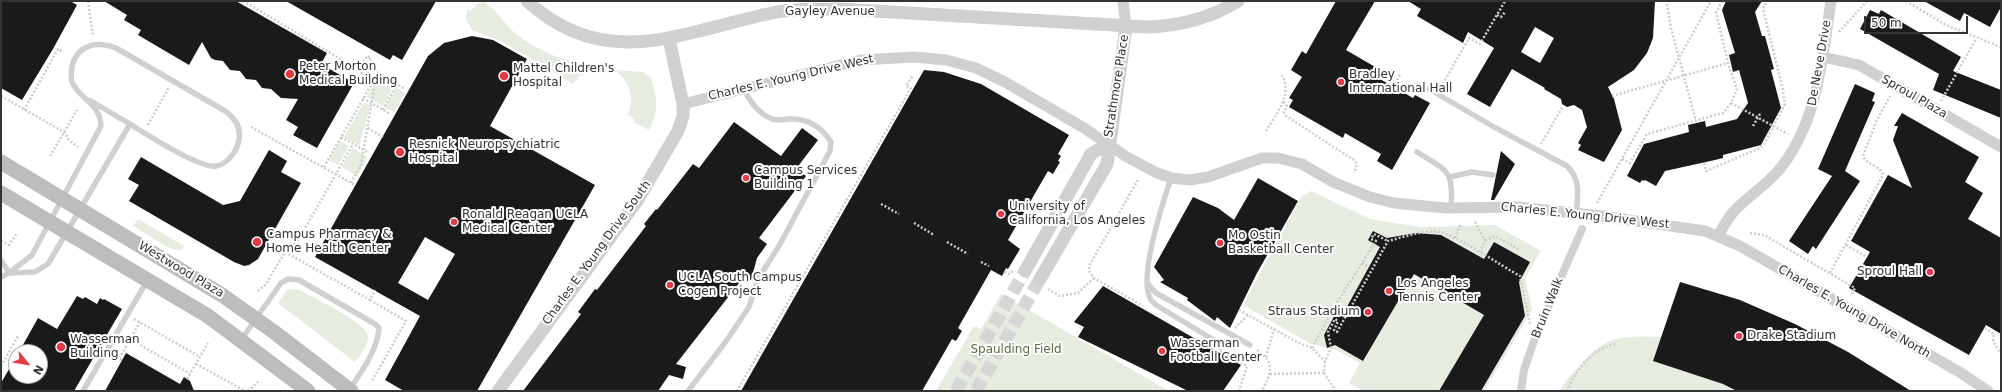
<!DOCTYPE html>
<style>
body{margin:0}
#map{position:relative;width:2002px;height:392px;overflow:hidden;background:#fff;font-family:"DejaVu Sans",sans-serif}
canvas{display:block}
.frame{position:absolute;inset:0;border:2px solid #333;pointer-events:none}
.north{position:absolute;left:8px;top:344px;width:40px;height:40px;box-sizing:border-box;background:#fff;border:1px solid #adadad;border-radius:50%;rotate:120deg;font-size:11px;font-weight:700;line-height:16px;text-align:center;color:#333}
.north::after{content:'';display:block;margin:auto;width:14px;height:18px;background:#e63946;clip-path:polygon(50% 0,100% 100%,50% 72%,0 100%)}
.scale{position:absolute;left:1864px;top:16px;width:104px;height:18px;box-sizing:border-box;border:2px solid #333;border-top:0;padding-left:5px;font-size:12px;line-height:14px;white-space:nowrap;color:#333;-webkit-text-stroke:3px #fff;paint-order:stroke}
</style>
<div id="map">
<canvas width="2002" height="392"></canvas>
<div class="frame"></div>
<div class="north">N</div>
<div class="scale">50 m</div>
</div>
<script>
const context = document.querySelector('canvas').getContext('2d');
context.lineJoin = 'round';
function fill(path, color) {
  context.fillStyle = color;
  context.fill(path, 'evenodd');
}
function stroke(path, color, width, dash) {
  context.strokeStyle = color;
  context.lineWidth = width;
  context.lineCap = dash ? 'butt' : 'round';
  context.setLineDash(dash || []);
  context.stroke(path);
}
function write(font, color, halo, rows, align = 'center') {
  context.font = font + ' "DejaVu Sans",sans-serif';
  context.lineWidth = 4;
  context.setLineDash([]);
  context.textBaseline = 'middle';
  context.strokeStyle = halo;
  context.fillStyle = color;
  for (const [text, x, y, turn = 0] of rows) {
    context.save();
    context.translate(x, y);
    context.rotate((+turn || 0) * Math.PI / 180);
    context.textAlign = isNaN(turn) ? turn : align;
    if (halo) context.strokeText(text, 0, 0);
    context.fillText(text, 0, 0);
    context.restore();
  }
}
fill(new Path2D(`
 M483,2C496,8 505,25 516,34C540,53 568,62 598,68L580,76L573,84L501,41L472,30L466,18L467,9L470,11L476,5Z
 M613,70L643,72L651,77C657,100 660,108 649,130L633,122L634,118L628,115C635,96 630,81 613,70Z
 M377,78L393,87L383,106L367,97Z
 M396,88L405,93L394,112L385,108Z
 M364,102L370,105C368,120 361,132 360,146L344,137Z
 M340,141L349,146L338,165L329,160Z
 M353,148L368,157L357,176L342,167Z
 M1311,191L1370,219L1420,227L1495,225L1541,251L1525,278L1532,310L1484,391H1363L1349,383L1360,363L1336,350L1309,343L1243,305L1301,197Z
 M138,219L184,246L182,250L171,249L133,226Z
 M1680,282L1740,300L1909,391H1560L1563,385C1598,343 1604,334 1661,337Z
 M294,289L300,290C313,298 368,323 368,337C368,346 360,355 355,362L278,303L287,290Z
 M1001,294L1169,391H936L974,326L981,329Z`), '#e6ecdf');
fill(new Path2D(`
 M1,1H70L77,5L53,49L22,100L1,88Z
 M104,1H236L327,53L321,64L354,83L317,148L293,135L298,127L286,120L298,99L281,98L271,89L262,88L256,80L246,79L240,71L230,70L223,61L215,60L211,58L202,42L189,65L138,35L141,30L124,20L127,15Z
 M286,1H436L402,60L393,55L390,60Z
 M1336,1H1375L1346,50L1377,68L1373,75L1413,98L1415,95L1430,103L1392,170L1377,161L1381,154L1345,133L1343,138L1289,107L1293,100L1289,98L1302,77L1291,70L1302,51L1306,54Z
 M1408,1H1655L1653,38L1647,53L1634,70L1608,87L1614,99L1622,130L1604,162L1578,150L1581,145L1578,143L1587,127L1582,110L1574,105L1567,107L1562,104L1561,99L1544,89L1545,88L1512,69L1490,107L1467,94L1494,48L1468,32L1463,43L1417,16L1421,9ZM1535,27L1554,38L1540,63L1521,52Z
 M1726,1H1762L1755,12L1762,36H1765L1774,69L1771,70L1781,108L1761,145L1723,155V158L1715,160L1665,171L1656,186L1645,180L1644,181L1642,180L1640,183L1627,176L1644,144L1689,132L1688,125L1705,121L1706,127L1737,119L1748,103L1739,70L1733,72L1729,55L1735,53L1722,10Z
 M1924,1H2001V7L1990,27L1964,13L1960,21Z
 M1870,10L1879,14L1881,10L1961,57L1953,71L2001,90V118L1933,90L1939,74L1860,29Z
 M472,36L493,40L527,59L490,126L595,185L477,391H404L385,380L420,316L315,257L428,56L444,43ZM425,237L455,254L428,300L398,283Z
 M924,70L944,72L981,84L1069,135L1058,154L1061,156L1058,161L1060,162L1053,174L1048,171L1008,240L1020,249L1008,269L1006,268L1002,276L991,270L958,328L962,331L956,341L952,339L922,391H741Z
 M1855,84L1875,93L1872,101L1875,102L1845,171L1860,181L1816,249L1813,246L1808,254L1789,241L1832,176L1818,169Z
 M1902,113L1979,157L1965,182L1983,193L1968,219L2001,238V334L1986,325L1969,355L1849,288L1870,252L1851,241L1888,175L1912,188L1893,140L1898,126H1894Z
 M734,122L781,156L802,128L818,140L796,169L806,176L759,238L767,244L757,258L751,280L743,278L676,364L686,367L683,379L669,375L658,391H523L581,314L578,312L595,289L597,290L646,226L644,224L656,209L657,210L693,164L699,168Z
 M269,150L287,161L281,172L301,183L258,259L249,265L244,266L234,262L129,201L139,185L128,179L141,157L223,205L240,201Z
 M1501,151L1515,164L1494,200H1491Z
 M1258,178L1298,201L1257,273L1230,328L1217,317L1215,321L1187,300L1188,298L1160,282L1164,280L1154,267L1193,197L1218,208L1234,220Z
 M1373,231L1387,238L1416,233L1441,235L1484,259L1494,242L1530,262L1519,282L1525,316L1481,391H1439L1484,315L1414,274L1363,361L1335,345L1327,348L1324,335L1337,311L1343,314L1380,247L1368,240Z
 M1680,282L1740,300L1795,324L1848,352L1911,391H1737L1723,384L1653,361Z
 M1103,286L1241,365L1223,391H1188L1078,337L1084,327L1074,322Z
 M77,296L83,299L85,297L97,304L100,298L103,300L104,299L122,309L74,391H1V383L16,357V376H40V352H19L38,318L57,329Z
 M126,353L180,384L184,377L190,381L194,391H105Z`), '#1a1a1a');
stroke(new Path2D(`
 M956,391L1025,271
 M976,391L1040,279`), '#d6d6d6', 13, [13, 6]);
stroke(new Path2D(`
 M88,1L93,36
 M243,1L359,70L367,56L371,58L361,74L366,77L370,69L378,73
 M1906,1L1946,25L2001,47
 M1667,4L1671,28L1696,121
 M1497,15L1501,17L1505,12
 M1839,32L1867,1
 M1393,87L1401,73
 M1441,87L1469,38L1480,44L1505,1
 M1,96L64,132L69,140L78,147
 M1612,96L1728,63
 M363,98L390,114
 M1941,101L1976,39
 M1283,102L1287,106L1284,112L1286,116L1354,160L1357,164L1354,173
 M1731,103L1788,134
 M24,110L58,49L63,52
 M383,110L397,84
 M148,125L169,87
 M251,127L355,185
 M368,128L383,137
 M1266,131C1276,114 1293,95 1282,75
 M341,137L369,153
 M1541,144L1563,106
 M50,156L77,110
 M1622,159L1630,163L1647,134L1723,113L1731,103L1737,89L1728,63L1716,13L1722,1
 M1704,163L1706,171L1760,148L1764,144L1785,104L1783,90L1763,9L1767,1
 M324,167L378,73L405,89
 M1138,180L1089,266V271L1094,278L1143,306
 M351,183L361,165L376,77
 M1597,203L1711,1
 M881,204L899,214
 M1475,222L1485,240L1480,253
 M914,223L934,235
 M1750,233L1764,235L1855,288L1851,296
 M1455,238L1461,223
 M1485,240L1495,236L1518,249
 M1,241L9,245L17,233
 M947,242L968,254
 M1846,245L1867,257
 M285,252L370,300L375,290
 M981,262L989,266
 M1362,263L1369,267
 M1004,272L1009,274L1013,271
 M1830,273L1883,175C1880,165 1866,165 1863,156L1877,120L1890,96
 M1048,289L1060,296L1078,293L1094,278
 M258,291L266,284L285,252L299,239L353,144
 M370,300L406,321L372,381
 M1335,306L1347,313
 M1239,310L1297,342L1312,348L1325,361
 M134,319L200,357
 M1235,328L1248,315
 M1985,328L1994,334L1993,341L2001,354
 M130,339L190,374
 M1312,348L1335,306L1376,241L1371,239L1374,234L1388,241
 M1220,350L1247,366L1239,391
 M1257,350C1276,363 1271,373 1262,391
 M1266,357L1274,329
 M122,360L119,359L140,322
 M196,364L245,391
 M1,366L18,336
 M1324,373L1336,391
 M1270,374L1324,373L1325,361L1331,348L1328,332L1335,319L1338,321L1334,330L1337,332L1388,241C1404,237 1423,230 1439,232C1455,234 1503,267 1520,276L1530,324
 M187,379L208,343
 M248,391L259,381
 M737,391L911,88L906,86L913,75
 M1567,391C1575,371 1593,348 1615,344`), '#cdcdcd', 2.5, [2, 2]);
stroke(new Path2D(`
 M1429,89L1494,127L1567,166C1581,180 1578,195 1576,214
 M91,101L130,124
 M1417,152C1447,171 1454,169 1451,208
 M1450,177L1472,172L1493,175
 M1171,178C1163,202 1139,276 1150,298C1151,301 1154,303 1156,305L1217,342
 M1,260L9,273
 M1,277L9,273L32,255L101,126C100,103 81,100 73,84C70,79 71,72 72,66C78,44 97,41 116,48L225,111C235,118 241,128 239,140C237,151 228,164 216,166C200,169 146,134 130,124L48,264L35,272L9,273
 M1148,284L1156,293L1250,345
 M241,340L281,283L288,279L299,280L375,324L379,328C378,349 361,372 350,389
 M83,391L147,281
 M688,391L727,340L749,307L758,279L779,246L830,151L831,142C821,126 807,118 789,119C782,120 774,121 768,117C756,111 750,100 743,89`), '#d0d0d0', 5.5);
stroke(new Path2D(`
 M1521,391L1524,370L1536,335L1582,229`), '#d0d0d0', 8);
stroke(new Path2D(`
 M1123,1L1126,27
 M1823,57L1859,65L2001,147
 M683,104L861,60L914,57L946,60L976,68L1005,82L1084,128L1127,157L1155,172L1171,178L1190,180L1208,177L1262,158H1278L1302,164L1333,182L1370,197L1394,203L1446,208L1518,207L1601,216L1705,231L1740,246L1961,373L1988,391
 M1718,236C1723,227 1728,217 1736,209C1750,195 1766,185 1779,170C1818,122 1822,60 1831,1`), '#d0d0d0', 11);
stroke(new Path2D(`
 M527,1C606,73 681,32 772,13C794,8 818,10 841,9L1147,27C1180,26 1209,19 1238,1
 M1025,271L1091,154L1108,144
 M1040,279L1107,164L1126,27
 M498,391L637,201L678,131L683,116V104L669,39`), '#d0d0d0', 13);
stroke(new Path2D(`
 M1,162L222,295L274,332L351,391
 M1,193L208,316L308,391`), '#bdbdbd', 15);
stroke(new Path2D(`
 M1753,126L1761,112`), '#cdcdcd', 2.5, [2, 2]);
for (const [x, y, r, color] of [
 [290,74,5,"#e63946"],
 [504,76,5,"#e63946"],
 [1341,82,4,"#e63946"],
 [400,152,5,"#e63946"],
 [746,178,4,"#e63946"],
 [1001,214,4,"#e63946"],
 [454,222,4,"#e63946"],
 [257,242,5,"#e63946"],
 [1220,243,4,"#e63946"],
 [1930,272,4,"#e63946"],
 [670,285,4,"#e63946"],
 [1389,291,4,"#e63946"],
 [1368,312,4,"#e63946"],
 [1739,336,4,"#e63946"],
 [61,347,5,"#e63946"],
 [1162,351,4,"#e63946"]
]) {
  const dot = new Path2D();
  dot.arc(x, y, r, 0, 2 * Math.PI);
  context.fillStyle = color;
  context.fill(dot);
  stroke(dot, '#fff', 1.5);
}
write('12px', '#333', '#fff', [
 ["Gayley Avenue",830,12],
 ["De Neve Drive",1820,63,-80],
 ["Charles E. Young Drive West",791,78,-13],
 ["Strathmore Place",1117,86,-81],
 ["Sproul Plaza",1914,97,30],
 ["Charles E. Young Drive West",1585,216,6],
 ["Charles E. Young Drive South",597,253,-54],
 ["Westwood Plaza",181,270,31],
 ["Bruin Walk",1548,308,-68],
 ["Charles E. Young Drive North",1854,312,30]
]);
write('12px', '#333', '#fff', [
 ["Peter Morton",299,67],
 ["Medical Building",299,81],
 ["Mattel Children's",513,69],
 ["Hospital",513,83],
 ["Bradley",1349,75],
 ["International Hall",1349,89],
 ["Resnick Neuropsychiatric",409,145],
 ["Hospital",409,159],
 ["Campus Services",754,171],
 ["Building 1",754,185],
 ["University of",1009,207],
 ["California, Los Angeles",1009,221],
 ["Ronald Reagan UCLA",462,215],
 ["Medical Center",462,229],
 ["Campus Pharmacy &",266,235],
 ["Home Health Center",266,249],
 ["Mo Ostin",1228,236],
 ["Basketball Center",1228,250],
 ["Sproul Hall",1922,272,"right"],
 ["UCLA South Campus",678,278],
 ["Cogen Project",678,292],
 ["Los Angeles",1397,284],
 ["Tennis Center",1397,298],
 ["Straus Stadium",1360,312,"right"],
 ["Drake Stadium",1747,336],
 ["Wasserman",70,340],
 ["Building",70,354],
 ["Wasserman",1170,344],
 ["Football Center",1170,358]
], 'left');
write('12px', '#56703f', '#fff', [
 ["Spaulding Field",1016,350]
]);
</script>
